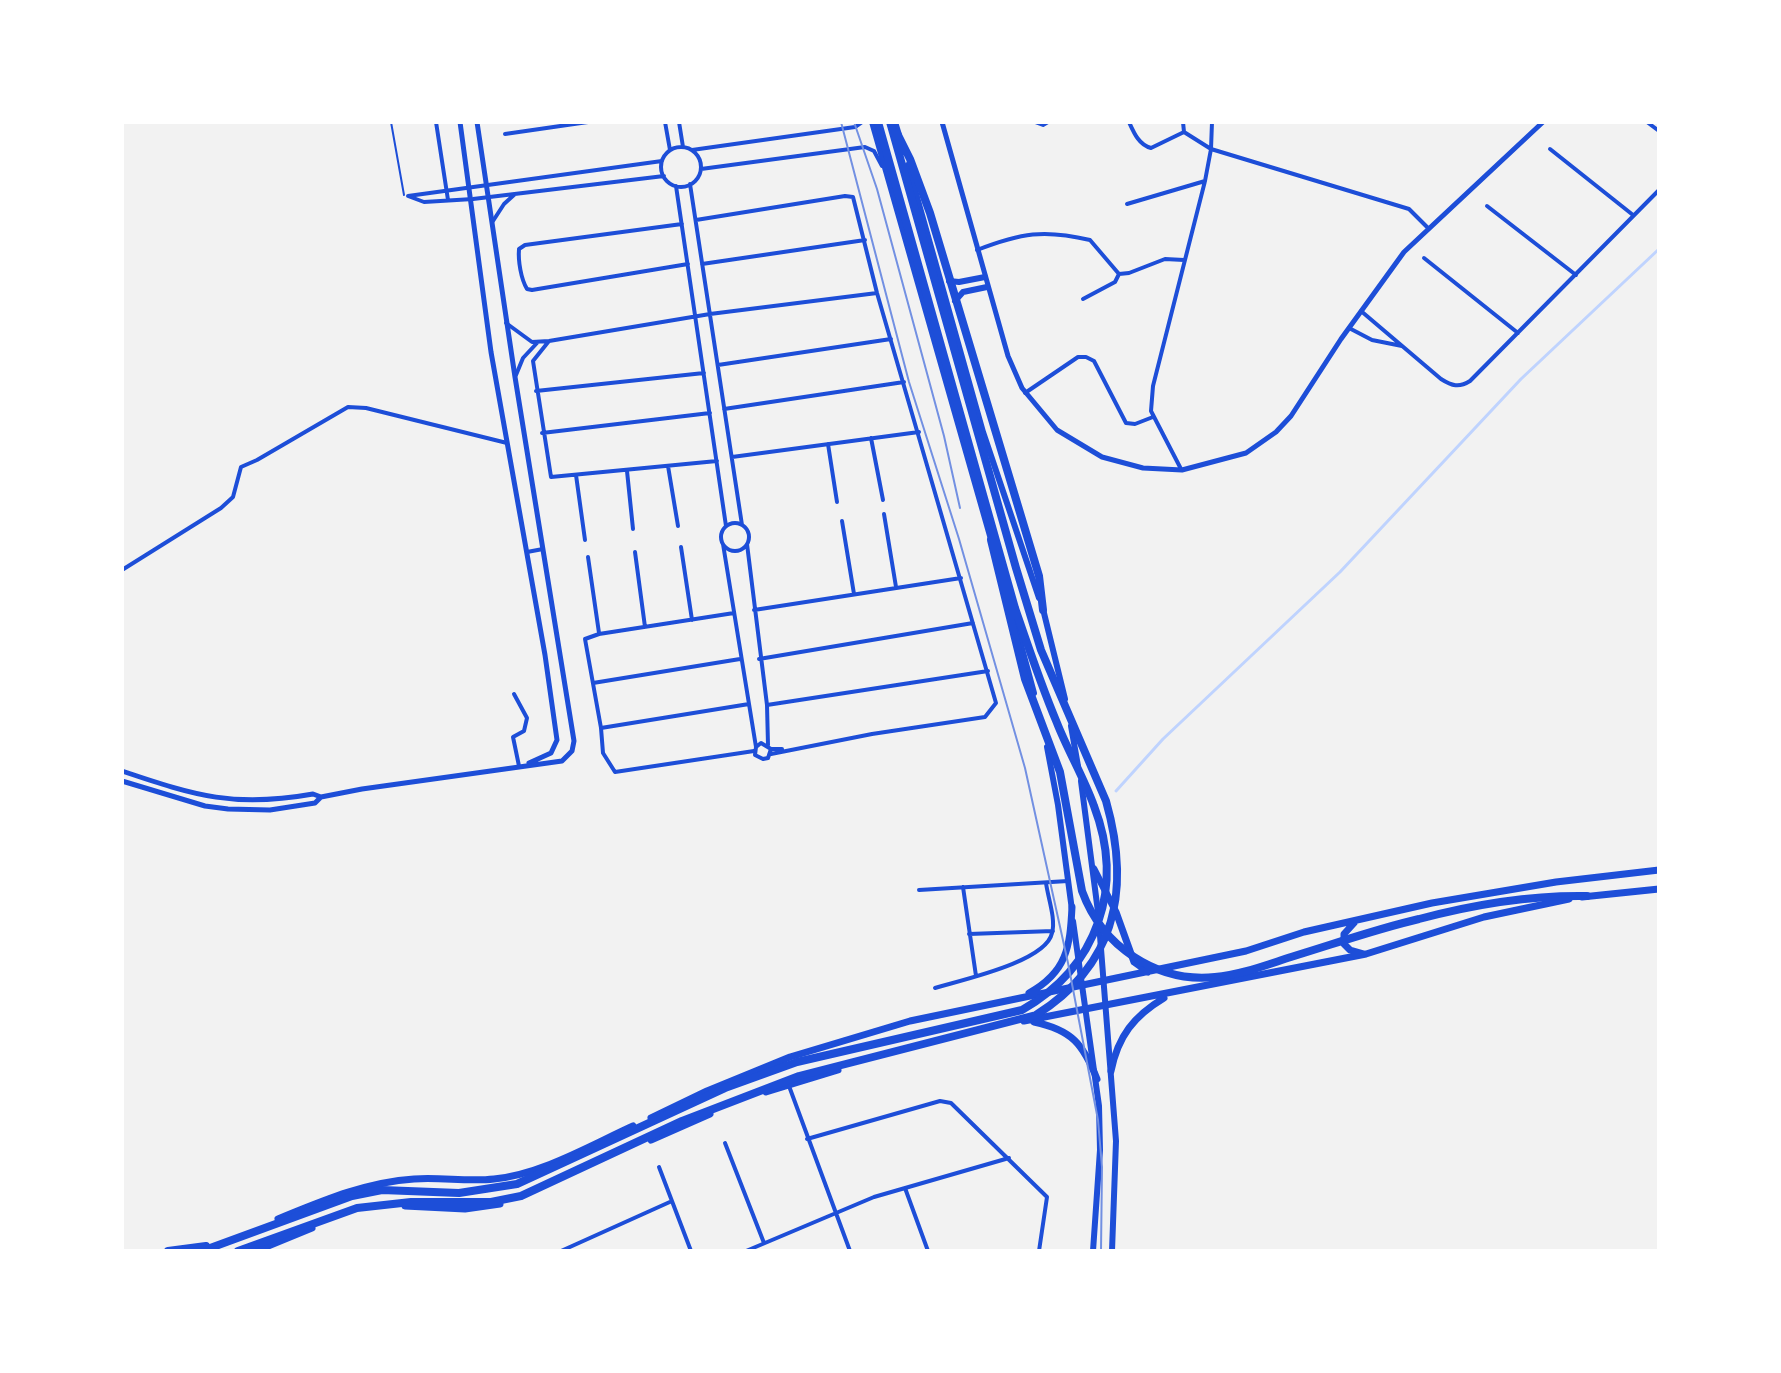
<!DOCTYPE html>
<style>
body{margin:0}
#map{position:relative;width:1781px;height:1373px;overflow:hidden;background:#f2f2f2;font-family:"DejaVu Sans",sans-serif}
canvas{display:block}
.frame{position:absolute;inset:0;border:124px solid #fff;pointer-events:none}
</style>
<div id="map">
<canvas width="1781" height="1373"></canvas>
<div class="frame"></div>
</div>
<script>
const context = document.querySelector('canvas').getContext('2d');
context.lineJoin = 'round';
function stroke(path, color, width, dash) {
  context.strokeStyle = color;
  context.lineWidth = width;
  context.lineCap = dash ? 'butt' : 'round';
  context.setLineDash(dash || []);
  context.stroke(path);
}
stroke(new Path2D(`
 M1116,791L1163,739L1340,572L1521,379L1659,249`), '#bfd3fe', 3);
stroke(new Path2D(`
 M391,122L404,195`), '#1d4ed8', 2);
stroke(new Path2D(`
 M436,122L448,200
 M665,122L670,150
 M679,122L683,147
 M1035,122L1043,125L1048,122
 M1129,122C1134,133 1139,145 1151,148L1184,132
 M1183,122L1184,132L1211,149L1409,209L1428,228
 M1647,122L1659,131
 M505,134L588,122
 M661 167a20 20 0 1 1 40 0a20 20 0 1 1-40 0Z
 M1550,149L1633,215
 M692,150L855,127L862,122
 M662,161L408,196L424,202L473,199L664,176
 M701,169L865,147L874,151L882,166
 M690,184L742,525
 M676,186L726,526
 M1127,204L1205,181
 M1487,206L1576,275
 M696,220L845,196L853,197L877,293L996,703L985,717L872,734L771,754
 M493,221L504,204L515,194
 M682,224L525,245L519,249C518,261 521,279 527,289L532,290L688,264
 M977,250C1021,233 1044,229 1090,240L1119,274L1129,273L1165,259L1184,260
 M1424,258L1518,333
 M702,264L865,240
 M1083,299L1115,282L1119,274
 M1361,311L1441,379C1452,386 1459,388 1470,381L1659,190
 M506,323L532,342L549,341L710,314L877,293
 M1349,328L1372,340L1402,346
 M549,341L533,361L551,477L717,461
 M718,365L891,339
 M516,375L523,358L537,343
 M536,391L704,373
 M1025,393L1078,357H1086L1094,361L1126,423L1135,424L1153,417
 M724,409L904,382
 M542,433L710,413
 M871,438L883,500
 M828,444L837,502
 M732,457L919,432
 M668,466L678,526
 M1181,469L1151,411L1153,386L1205,181L1211,149L1212,122
 M627,471L633,529
 M576,475L585,540
 M884,514L896,587
 M842,521L854,594
 M721 537a14 14 0 1 1 28 0a14 14 0 1 1-28 0Z
 M723,544L756,747
 M747,544L767,705L768,745
 M681,547L692,620
 M527,552L543,549
 M635,552L645,627
 M588,557L599,633
 M122,570L221,508L233,497L241,467L257,460L348,407L366,408L507,443
 M754,610L961,578
 M734,613L599,634L585,639L601,728L603,753L615,772L754,751
 M759,659L973,623
 M593,683L740,659
 M514,694L527,718L524,731L513,737L519,766
 M767,705L988,671
 M601,728L749,704
 M771,749L768,758L763,759L755,755L756,747L761,743L771,749H782
 M963,887L976,976
 M919,890L1068,881
 M969,934L1053,931
 M935,988C961,980 1046,962 1052,933C1056,919 1048,898 1046,883
 M789,1086L850,1251
 M807,1139L940,1101L951,1103L1047,1197L1039,1251
 M725,1143L764,1243
 M659,1167L691,1251
 M905,1188L928,1251
 M561,1251L672,1201
 M746,1251L874,1197L1009,1158`), '#1d4ed8', 4);
stroke(new Path2D(`
 M460,122L491,352L545,655L557,740L551,753L529,763
 M942,122L1008,356L1022,388L1057,430L1102,457L1143,468L1182,470L1246,453L1276,432L1291,416L1341,339L1404,252L1543,122
 M122,771C196,796 235,808 313,794L321,797
 M122,781L205,806L228,809L270,810L315,803L321,797L362,789L562,761L572,751L574,741L515,377L477,122`), '#1d4ed8', 5);
stroke(new Path2D(`
 M872,122L992,543
 M895,122L899,135
 M908,165L983,432L1039,598
 M949,281L959,282L985,277
 M955,301L963,292L987,287
 M1043,609L1065,699
 M1014,619L1034,693
 M1071,726L1078,766
 M1047,747L1058,805L1072,910
 M1081,781L1098,912
 M1073,921L1099,1106L1100,1150L1093,1251
 M1099,923L1116,1141L1112,1251`), '#1d4ed8', 6);
stroke(new Path2D(`
 M1094,869L1116,912L1134,962L1148,972
 M1582,897L1659,889
 M1354,923L1344,934V944L1350,950L1364,954
 M1029,993C1067,972 1070,947 1072,907
 M1024,1021L1366,954L1484,917L1569,899
 M1034,1022C1072,1030 1083,1044 1097,1079
 M1111,1071C1118,1036 1134,1016 1164,998
 M766,1092L838,1070
 M651,1118L707,1091L790,1057L910,1021L1246,951L1304,932L1432,903L1556,882L1659,870
 M651,1140L710,1114
 M405,1206L465,1209L500,1204
 M278,1219C322,1201 366,1182 414,1179C441,1177 468,1182 494,1179C542,1174 589,1146 633,1126
 M256,1251L312,1228`), '#1d4ed8', 7);
stroke(new Path2D(`
 M897,133L910,159L930,213L1039,576L1043,610
 M991,540L1025,679L1060,772L1082,891C1102,946 1156,983 1215,977C1240,975 1266,965 1291,957C1334,944 1376,929 1419,919C1475,904 1530,895 1587,896
 M168,1251L206,1246
 M202,1251L352,1196L382,1190L459,1193L517,1184L725,1088L797,1062L1022,1010C1098,967 1125,887 1094,806C1084,778 1068,751 1057,723C1041,685 1028,646 1015,608L878,122
 M238,1251L357,1208L411,1202H491L521,1196L682,1121L799,1076L1036,1015C1117,964 1131,889 1106,801L1041,650L1016,568L890,122`), '#1d4ed8', 8);
stroke(new Path2D(`
 M841,122L909,382L959,539L1025,768L1068,963L1098,1120L1102,1167L1101,1251
 M854,122L877,189L944,436L960,508`), '#7290e2', 2);
</script>
